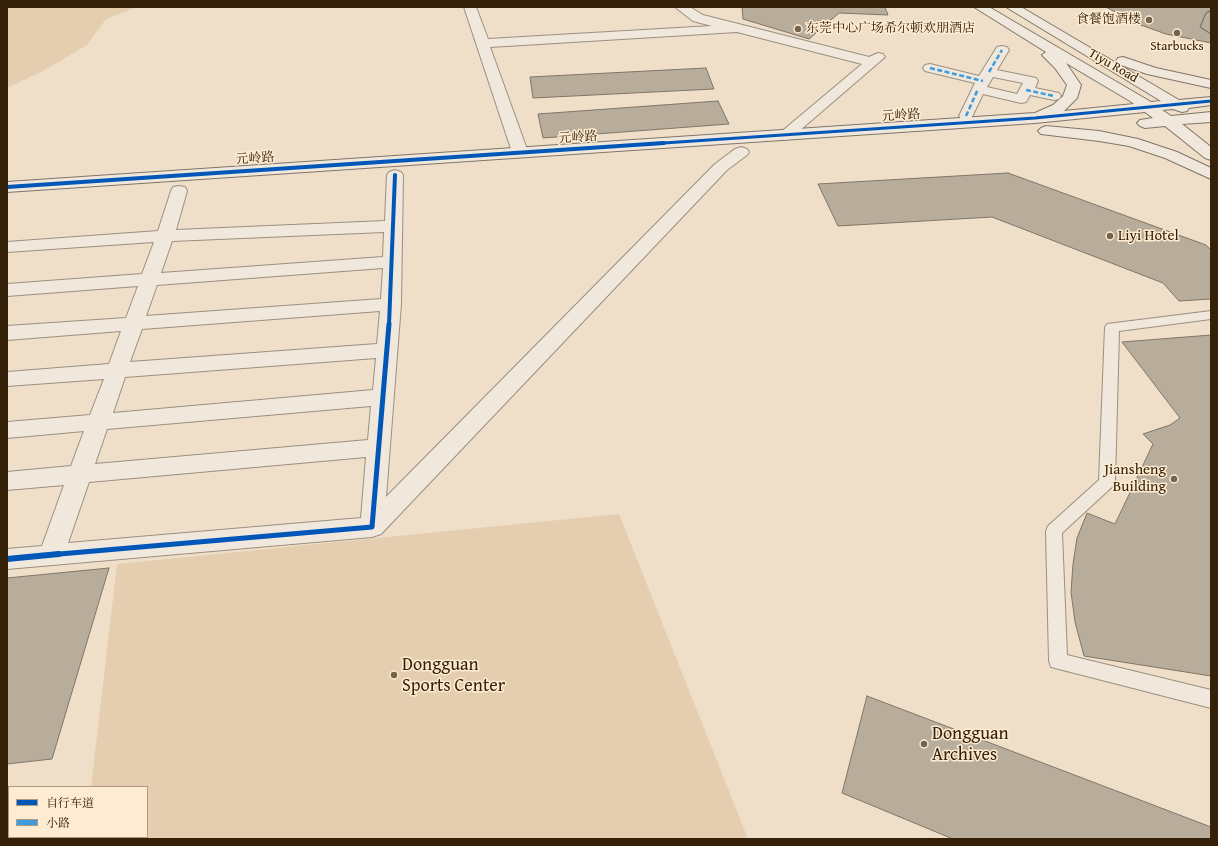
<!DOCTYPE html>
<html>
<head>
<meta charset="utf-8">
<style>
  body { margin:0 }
  #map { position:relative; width:1218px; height:846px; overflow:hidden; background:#efdfc8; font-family:"Gentium Book Plus","Noto Serif SC",serif }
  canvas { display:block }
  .frame { position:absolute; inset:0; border:8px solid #352008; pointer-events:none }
  .legend { position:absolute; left:8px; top:786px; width:140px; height:52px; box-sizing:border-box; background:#feecd2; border:1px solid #ae9a81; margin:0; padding:5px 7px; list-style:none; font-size:12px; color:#352008 }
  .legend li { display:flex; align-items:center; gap:8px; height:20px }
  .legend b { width:20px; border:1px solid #ae9a81 }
</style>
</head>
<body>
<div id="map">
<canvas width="1218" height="846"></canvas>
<div class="frame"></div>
<ul class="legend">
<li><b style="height:5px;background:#0057b8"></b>自行车道</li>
<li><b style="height:5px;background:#3e9bdd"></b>小路</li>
</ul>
</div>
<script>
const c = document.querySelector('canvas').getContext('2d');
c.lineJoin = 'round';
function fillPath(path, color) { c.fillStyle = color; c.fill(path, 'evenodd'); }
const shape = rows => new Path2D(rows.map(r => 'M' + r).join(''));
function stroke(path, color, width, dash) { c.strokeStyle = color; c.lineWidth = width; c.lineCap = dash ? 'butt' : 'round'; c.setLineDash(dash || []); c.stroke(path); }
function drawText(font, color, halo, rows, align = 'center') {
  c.font = font + ' "Gentium Book Plus","Noto Serif SC",serif'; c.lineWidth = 3; c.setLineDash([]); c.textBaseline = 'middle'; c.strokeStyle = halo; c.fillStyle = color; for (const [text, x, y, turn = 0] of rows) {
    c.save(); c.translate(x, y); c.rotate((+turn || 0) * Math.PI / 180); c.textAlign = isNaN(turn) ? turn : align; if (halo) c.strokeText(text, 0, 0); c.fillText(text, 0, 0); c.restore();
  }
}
const green = shape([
  [7,7,137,7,106,19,87,45,43,71,7,88],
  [619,514,748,839,84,839,85,837,147,837,147,787,91,787,117,564]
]);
const building = shape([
  [742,7,885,7,888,15,839,13,809,39,743,19,742,7],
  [1106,7,1211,7,1211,11,1206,13,1200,27,1211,34,1211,43,1166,34,1135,23,1106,7],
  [1209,11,1211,11,1211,34,1200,27,1206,13,1209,11],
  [706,68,714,89,533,98,530,77,706,68],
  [718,101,729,124,543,138,538,114,718,101],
  [1008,173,1206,245,1211,250,1211,299,1179,301,1163,283,992,217,838,226,818,184,1008,173],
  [1211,335,1211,676,1084,656,1075,622,1071,592,1073,564,1077,538,1087,513,1115,524,1153,444,1143,434,1170,425,1180,418,1122,342,1211,335],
  [109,568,52,759,7,764,7,578,109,568],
  [867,696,1211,827,1211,839,953,839,842,793,867,696]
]);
const lane = shape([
  [1211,311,1211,319,1119,331,1115,482,1113,486,1062,533,1067,655,1211,690,1211,708,1051,667,1049,661,1046,531,1048,526,1099,480,1105,327,1107,324,1211,311]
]);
const street = shape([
  [464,7,476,7,488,39,712,26,693,21,675,7,690,7,703,15,869,57,878,53,883,54,885,57,791,138,786,140,781,138,778,135,781,132,862,64,737,32,490,47,528,152,526,155,520,157,514,155,512,152,464,7],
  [1002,46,1007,47,1009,50,997,70,1036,78,1038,81,1035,88,1059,93,1061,96,1059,99,1054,100,1030,95,1026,102,1021,103,983,94,971,119,961,119,959,116,975,83,925,71,923,68,925,65,930,64,979,76,997,47,1002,46],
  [993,77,1023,83,1017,94,987,87,993,77],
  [741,147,747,149,749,152,747,155,727,170,381,534,372,537,7,569,7,549,42,546,64,485,7,490,7,472,71,466,84,431,7,438,7,422,90,415,104,379,7,386,7,372,109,364,121,331,7,340,7,326,126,318,138,286,7,296,7,284,142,274,154,242,7,252,7,242,158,231,171,191,173,187,179,186,185,187,187,191,176,230,385,221,387,175,389,172,395,170,401,172,403,175,401,304,386,497,715,164,735,149,741,147],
  [384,232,383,257,161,273,172,241,384,232],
  [383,268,381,299,146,316,157,285,383,268],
  [380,311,377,344,130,362,142,329,380,311],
  [376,358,373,390,113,413,125,377,376,358],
  [371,406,368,440,95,464,107,429,371,406],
  [366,457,361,518,68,543,89,482,366,457]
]);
const secondary = shape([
  [974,7,989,7,1151,102,1161,101,1006,7,1021,7,1179,100,1211,97,1211,105,1189,108,1187,111,1182,112,1173,109,1162,110,1171,116,1211,112,1211,122,1182,124,1211,147,1211,160,1205,158,1165,126,1145,128,1140,126,1137,123,1140,120,1153,118,1145,112,1035,123,7,192,7,182,1035,113,1053,105,1063,96,1067,85,1055,68,1042,55,1046,52,974,7],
  [1066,63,1130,101,1134,104,1064,111,1077,98,1081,85,1066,63],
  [1123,57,1156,68,1211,80,1211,88,1147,74,1118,64,1116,61,1118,58,1123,57],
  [1046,126,1099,131,1138,139,1177,152,1211,168,1211,179,1165,158,1129,146,1099,141,1041,134,1038,131,1041,128,1046,126]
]);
const quiet = shape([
  [930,68,983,81],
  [989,72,1002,50],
  [1026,90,1054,96],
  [966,116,978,89]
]);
const cyclewayFar3 = shape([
  [649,144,1035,118,1211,101]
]);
const cyclewayFar2 = shape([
  [7,187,664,143],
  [389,325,395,175]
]);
const cyclewayFar1 = shape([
  [48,555,372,527,389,324]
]);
const cycleway = shape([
  [7,559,59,554]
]);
const markers = [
  [1149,20,4,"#76634b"],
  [798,29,4,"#76634b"],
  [1177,33,4,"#76634b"],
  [1110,236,4,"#76634b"],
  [1174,479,4,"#76634b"],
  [394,675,4,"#76634b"],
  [924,744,4,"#76634b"]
];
const farPoinames = [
  ["食餐饱酒楼",1141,20],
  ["东莞中心广场希尔顿欢朋酒店",806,29,"left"],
  ["Starbucks",1177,47,"center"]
];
const farStreetnames = [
  ["Tiyu Road",1113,66,30],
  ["元岭路",901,116,-4],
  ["元岭路",578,138,-4],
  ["元岭路",255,159,-4]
];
const poiNames = [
  ["Liyi Hotel",1118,236],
  ["Jiansheng",1166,470,"right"],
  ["Building",1166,487,"right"]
];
const nearPoinames = [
  ["Dongguan",402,665],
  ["Sports Center",402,686],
  ["Dongguan",932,734],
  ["Archives",932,755]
];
fillPath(green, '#e5ceaf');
fillPath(building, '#b8ac9b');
stroke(building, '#807567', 1);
stroke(lane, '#9b8f80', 2);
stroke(street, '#9b8f80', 2);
stroke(secondary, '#807567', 2);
fillPath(lane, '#f0e8dc');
fillPath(street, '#f0e8dc');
fillPath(secondary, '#f0e8dc');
stroke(quiet, '#3e9bdd', 2.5, [5, 2.5]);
stroke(cyclewayFar3, '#0057b8', 3);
stroke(cyclewayFar2, '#0057b8', 4);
stroke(cyclewayFar1, '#0057b8', 5);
stroke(cycleway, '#0057b8', 6);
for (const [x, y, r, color] of markers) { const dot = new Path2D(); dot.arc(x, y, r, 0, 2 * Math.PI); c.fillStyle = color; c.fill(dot); stroke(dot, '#feecd2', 1.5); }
drawText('13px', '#352008', '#feecd2', farPoinames, 'right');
drawText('13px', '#352008', '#feecd2', farStreetnames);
drawText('15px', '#352008', '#feecd2', poiNames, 'left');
drawText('18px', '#352008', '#feecd2', nearPoinames, 'left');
</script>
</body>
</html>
